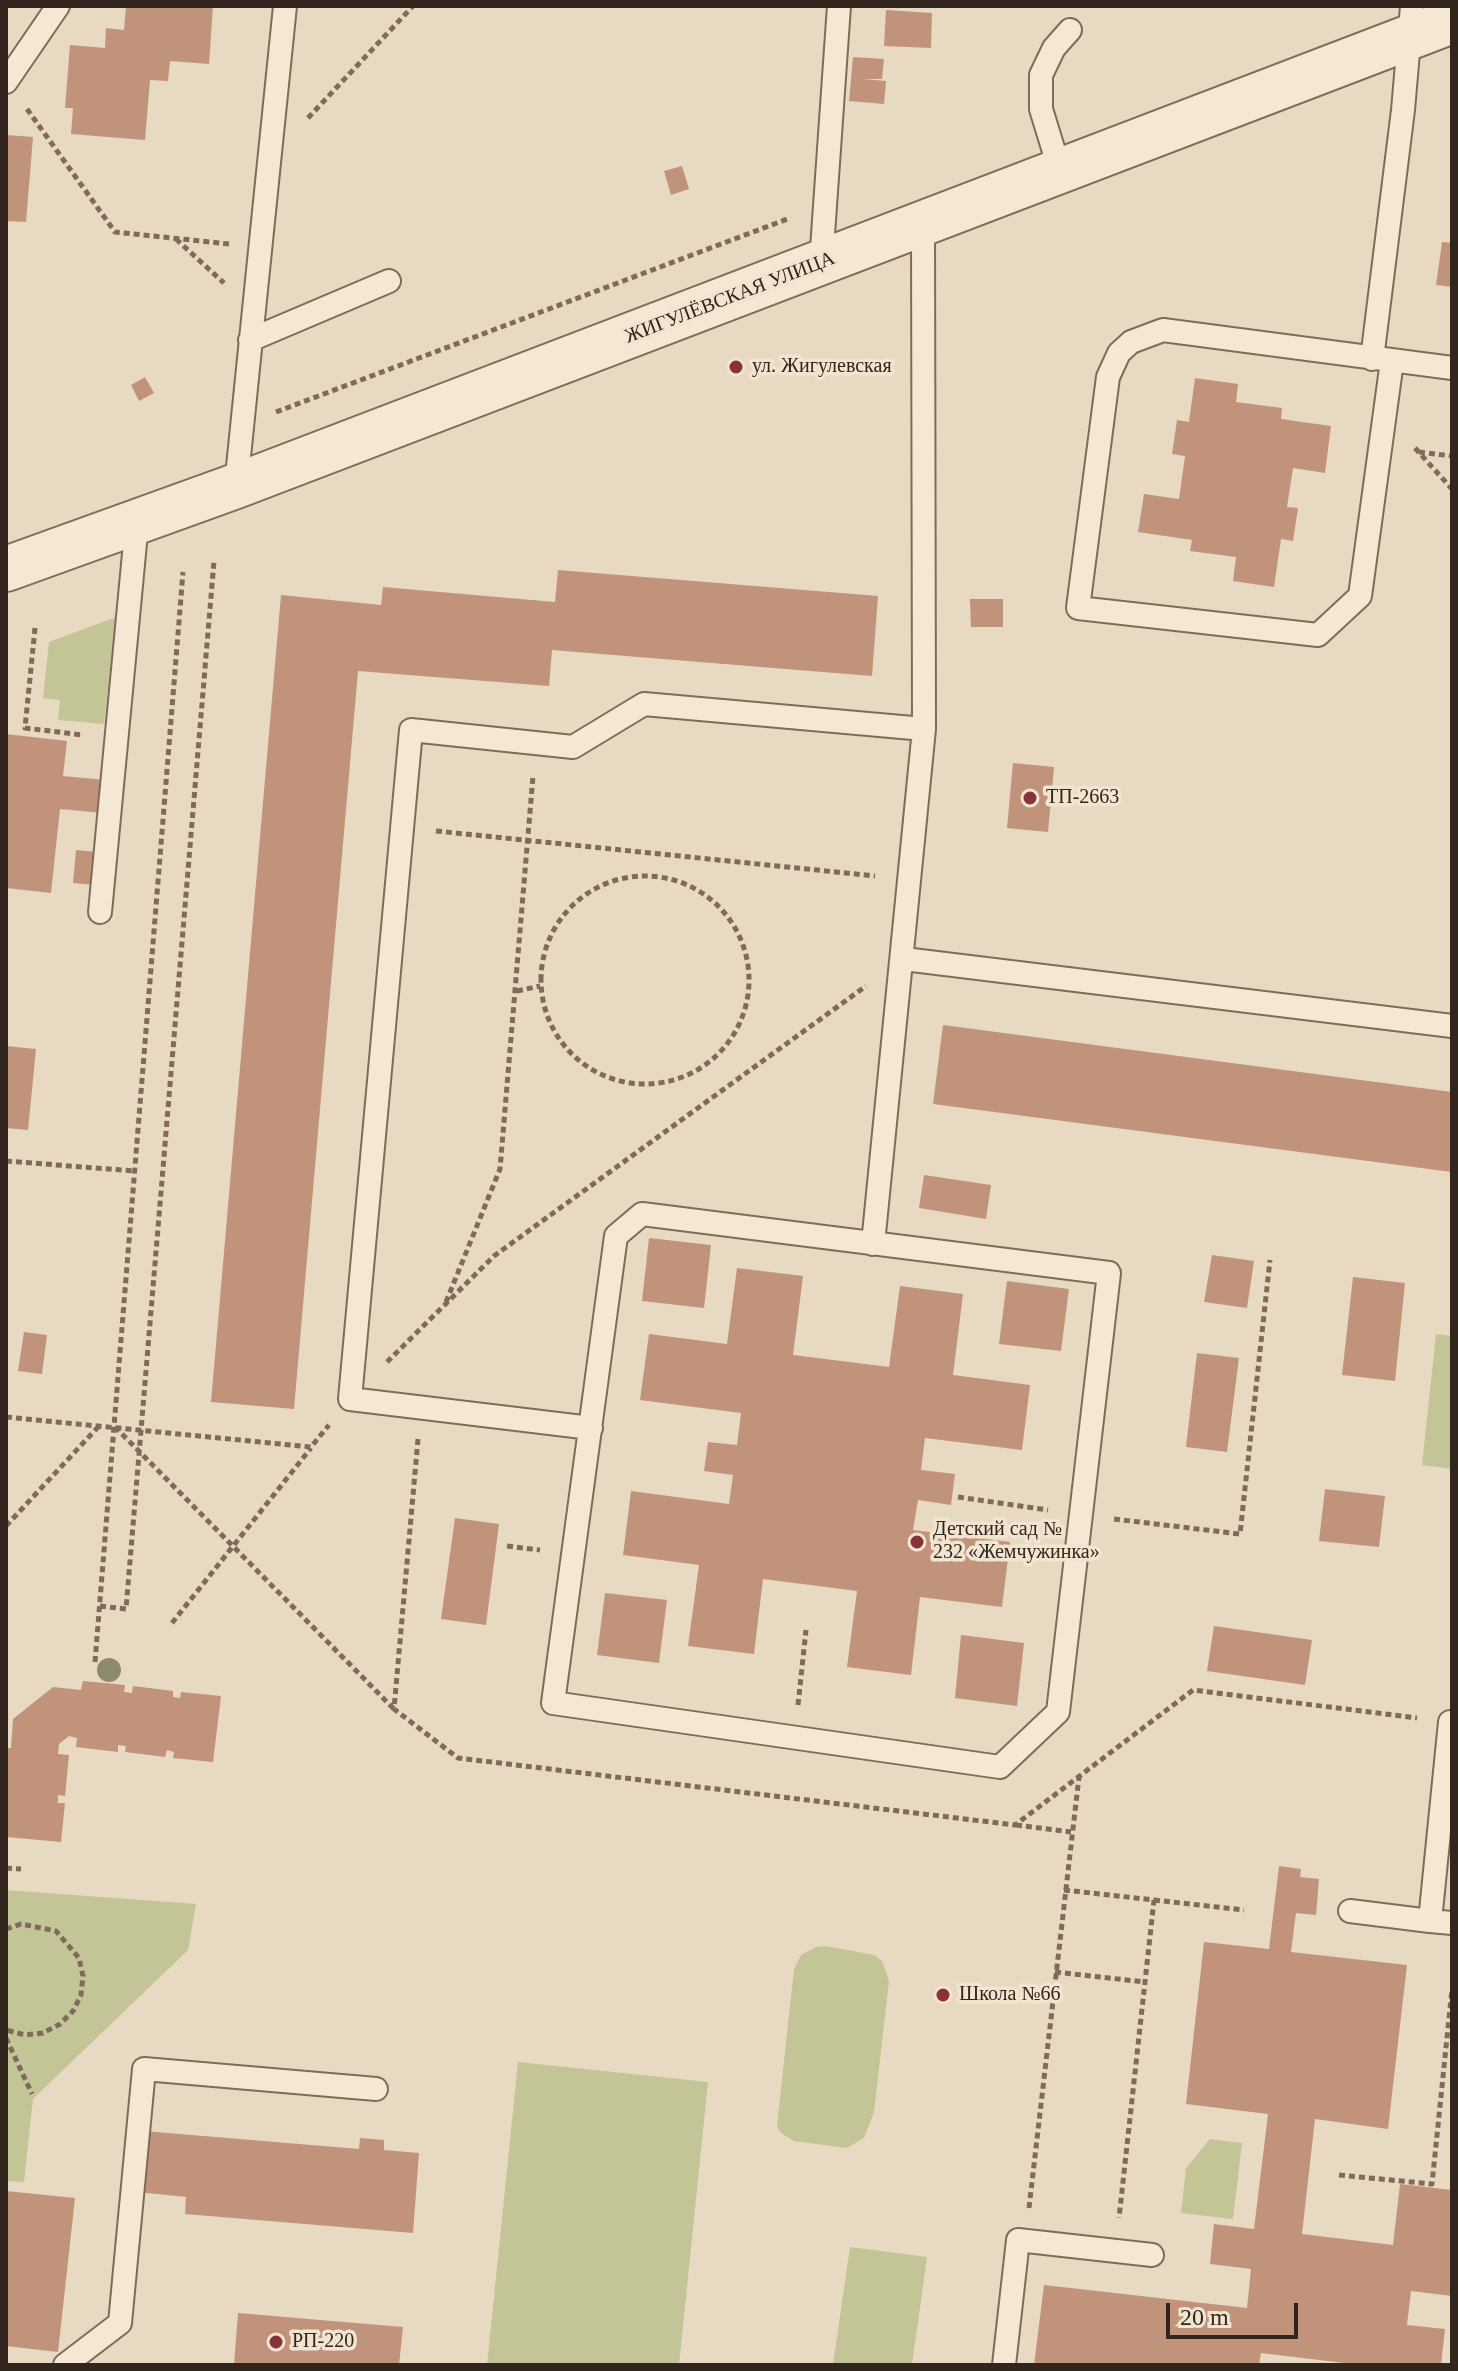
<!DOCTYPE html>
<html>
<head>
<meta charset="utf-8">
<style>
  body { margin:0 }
  #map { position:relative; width:1458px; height:2371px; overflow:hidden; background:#e8d9c2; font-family:Georgia,serif }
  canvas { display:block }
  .frame { position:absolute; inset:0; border:8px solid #31251e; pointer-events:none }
  .scale { position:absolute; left:1166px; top:2303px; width:132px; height:36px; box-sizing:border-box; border:4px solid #31251e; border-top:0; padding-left:10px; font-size:24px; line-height:28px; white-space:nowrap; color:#31251e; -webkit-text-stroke:6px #f1e4d0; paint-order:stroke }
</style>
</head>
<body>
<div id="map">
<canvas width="1458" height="2371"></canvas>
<div class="frame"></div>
<div class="scale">20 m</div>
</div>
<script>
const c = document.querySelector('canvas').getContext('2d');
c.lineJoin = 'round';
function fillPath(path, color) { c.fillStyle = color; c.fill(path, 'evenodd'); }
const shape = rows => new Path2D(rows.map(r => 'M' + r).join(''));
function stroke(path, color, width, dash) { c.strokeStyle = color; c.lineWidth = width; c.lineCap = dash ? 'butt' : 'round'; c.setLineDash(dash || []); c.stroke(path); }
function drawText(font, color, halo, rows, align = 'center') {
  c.font = font + ' Georgia,serif'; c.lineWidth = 7; c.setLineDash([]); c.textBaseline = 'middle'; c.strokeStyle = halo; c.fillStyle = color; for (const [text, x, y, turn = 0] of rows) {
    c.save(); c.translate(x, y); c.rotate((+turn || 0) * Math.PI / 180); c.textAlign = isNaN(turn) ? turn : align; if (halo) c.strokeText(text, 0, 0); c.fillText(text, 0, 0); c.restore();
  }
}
const green = shape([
  [116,617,104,724,58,720,60,700,43,698,49,642],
  [1436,1334,1452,1336,1452,1469,1422,1465],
  [6,1890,196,1904,188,1950,33,2099,24,2182,6,2181],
  [826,1946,874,1955,882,1961,889,1981,874,2112,864,2138,847,2148,794,2141,781,2133,777,2126,794,1969,801,1955,816,1947],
  [518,2062,708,2082,679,2365,487,2365],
  [1210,2139,1242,2143,1233,2219,1181,2213,1186,2168],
  [850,2247,927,2257,912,2365,833,2365]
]);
const building = shape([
  [126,6,213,6,209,64,170,61,168,81,150,80,145,140,71,134,73,108,65,108,70,45,105,48,106,28,124,30],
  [886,10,932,13,931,48,884,46],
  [853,57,884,59,882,79,863,79,886,81,884,104,849,101],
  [6,135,33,137,26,222,6,221],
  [682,166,689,189,671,195,664,171],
  [1442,242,1452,243,1452,287,1436,285],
  [145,377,154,393,139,401,131,385],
  [1195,378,1238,384,1236,402,1282,408,1281,419,1331,426,1325,473,1293,468,1287,507,1298,508,1293,541,1281,539,1274,587,1233,581,1236,557,1190,551,1192,540,1138,532,1144,494,1179,499,1185,456,1172,454,1177,420,1189,422],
  [558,570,878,596,872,676,552,650,549,686,358,671,294,1409,211,1402,281,595,381,605,383,587,555,602],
  [970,599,1003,599,1003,627,971,627],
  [6,734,67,741,63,776,106,780,102,813,60,809,51,893,6,888],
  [1013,763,1054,767,1048,832,1007,828],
  [76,850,97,852,93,885,73,883],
  [943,1025,1452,1092,1452,1172,933,1104],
  [6,1046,36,1049,28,1130,6,1128],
  [924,1175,991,1185,986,1219,919,1208],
  [649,1238,711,1245,704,1308,642,1301],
  [1212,1255,1254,1261,1247,1308,1204,1302],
  [737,1268,803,1276,793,1355,889,1367,900,1286,963,1294,953,1375,1030,1385,1022,1450,925,1438,921,1470,955,1474,951,1505,918,1500,913,1530,1010,1542,1002,1607,920,1597,911,1675,847,1667,857,1591,763,1579,754,1654,688,1646,699,1565,623,1555,631,1491,729,1504,733,1475,704,1471,708,1442,737,1445,741,1413,640,1400,649,1334,727,1344],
  [1353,1277,1405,1283,1395,1381,1342,1375],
  [1007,1281,1069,1289,1061,1351,999,1344],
  [24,1332,47,1335,42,1374,18,1371],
  [1197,1353,1239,1358,1227,1452,1186,1447],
  [1325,1489,1385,1496,1379,1547,1319,1541],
  [455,1518,499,1524,486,1625,441,1619],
  [605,1593,667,1600,659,1663,597,1655],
  [1214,1626,1312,1640,1305,1685,1207,1671],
  [961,1635,1024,1643,1017,1706,955,1698],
  [83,1681,125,1685,124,1692,132,1693,133,1686,173,1691,173,1697,180,1698,181,1692,221,1696,213,1762,173,1758,174,1752,167,1750,165,1757,125,1752,126,1746,118,1745,118,1752,76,1747,77,1738,69,1736,59,1744,58,1754,69,1755,65,1796,58,1795,58,1803,65,1803,61,1842,6,1837,6,1748,11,1748,13,1719,53,1687,81,1690],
  [1279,1866,1301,1869,1300,1877,1319,1879,1316,1915,1296,1913,1291,1952,1407,1965,1388,2129,1315,2119,1302,2234,1393,2245,1400,2184,1452,2190,1452,2296,1411,2291,1407,2325,1445,2329,1441,2365,1361,2365,1261,2353,1259,2365,1034,2365,1044,2285,1247,2308,1251,2269,1210,2264,1214,2224,1254,2229,1268,2114,1186,2104,1204,1942,1269,1949],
  [144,2131,359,2149,360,2138,384,2140,384,2150,419,2153,413,2233,185,2214,186,2197,138,2192],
  [6,2191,75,2198,58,2352,6,2346],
  [238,2313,403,2327,399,2365,234,2365]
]);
const path = shape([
  [27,109,115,232,229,244],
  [308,118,413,6],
  [176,239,224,283],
  [276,412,790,218],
  [1415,448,1452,489],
  [1419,452,1452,456],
  [35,628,25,728,83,735],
  [436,831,875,876],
  '541 980a104 104 0 1 1 208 0a104 104 0 1 1-208 0Z',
  [517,991,540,986],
  [6,1161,134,1171],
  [446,1302,500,1169,533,776],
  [387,1362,494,1256,866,986],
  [6,1417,311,1447,329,1425],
  [115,1427,394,1709],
  [418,1439,394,1709,458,1758,1015,1825,1193,1690,1417,1718],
  [958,1497,1048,1510],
  [1114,1519,1240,1534,1270,1260],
  [6,1526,99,1426],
  [507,1546,540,1550],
  [100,1606,126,1609,214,561],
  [172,1623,311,1448],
  [95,1662,183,572],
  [798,1705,806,1630],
  [1016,1825,1071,1832],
  [6,1868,21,1869],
  [1064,1890,1154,1900,1119,2218],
  [1154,1900,1244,1910],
  [6,1929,21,1924,56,1931,79,1958,83,1976,81,1995,73,2011,60,2024,43,2033,25,2035,6,2030],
  [1055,1972,1145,1982],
  [6,2038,32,2094],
  [1339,2175,1432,2184,1452,1989],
  [1029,2208,1079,1777]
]);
const service = shape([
  [6,82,58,6],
  [1060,171,1041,109,1041,75,1054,48,1070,30],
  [821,263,839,6],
  [250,340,389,281],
  [1372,359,1403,110,1412,6],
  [1392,361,1360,596,1318,635,1078,608,1108,377,1119,353,1131,342,1163,330,1452,368],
  [236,486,285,6],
  [100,912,137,522],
  [904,959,1452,1026],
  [642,1214,1109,1273,1058,1712,1000,1767,553,1703,616,1236,642,1214],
  [873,1244,924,729],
  [591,1428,350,1399,411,730,573,747,644,704,924,729,923,224],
  [1350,1911,1430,1921,1450,1722],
  [1430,1921,1452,1923],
  [65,2365,120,2323,144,2069,376,2089],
  [1004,2365,1018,2240,1152,2255]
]);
const tertiary = shape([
  [6,569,236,486,1452,21]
]);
const trees = [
  [109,1670]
];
const markers = [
  [736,367,8,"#88323a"],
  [1030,798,8,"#88323a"],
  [917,1542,8,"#88323a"],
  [943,1995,8,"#88323a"],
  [276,2342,8,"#88323a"]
];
const streetNames = [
  ["ЖИГУЛЁВСКАЯ УЛИЦА",730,298,-21]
];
const poiNames = [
  ["ул. Жигулевская",752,367],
  ["ТП-2663",1046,798],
  ["Детский сад №",933,1530],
  ["232 «Жемчужинка»",933,1553],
  ["Школа №66",959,1995],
  ["РП-220",292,2342]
];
fillPath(green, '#c3c597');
fillPath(building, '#c2937b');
stroke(service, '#806b5b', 26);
stroke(tertiary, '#806b5b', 48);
stroke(path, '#806b5b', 5, [6, 4]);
stroke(service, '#f4e8d4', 22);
stroke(tertiary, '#f4e8d4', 44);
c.fillStyle = '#8e8b6c';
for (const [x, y] of trees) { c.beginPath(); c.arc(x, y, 12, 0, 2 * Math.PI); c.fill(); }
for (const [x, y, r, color] of markers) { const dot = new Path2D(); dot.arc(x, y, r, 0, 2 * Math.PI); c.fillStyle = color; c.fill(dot); stroke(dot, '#f1e4d0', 3); }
drawText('20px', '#31251e', '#f1e4d0', streetNames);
drawText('20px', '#31251e', '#f1e4d0', poiNames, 'left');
</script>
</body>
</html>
